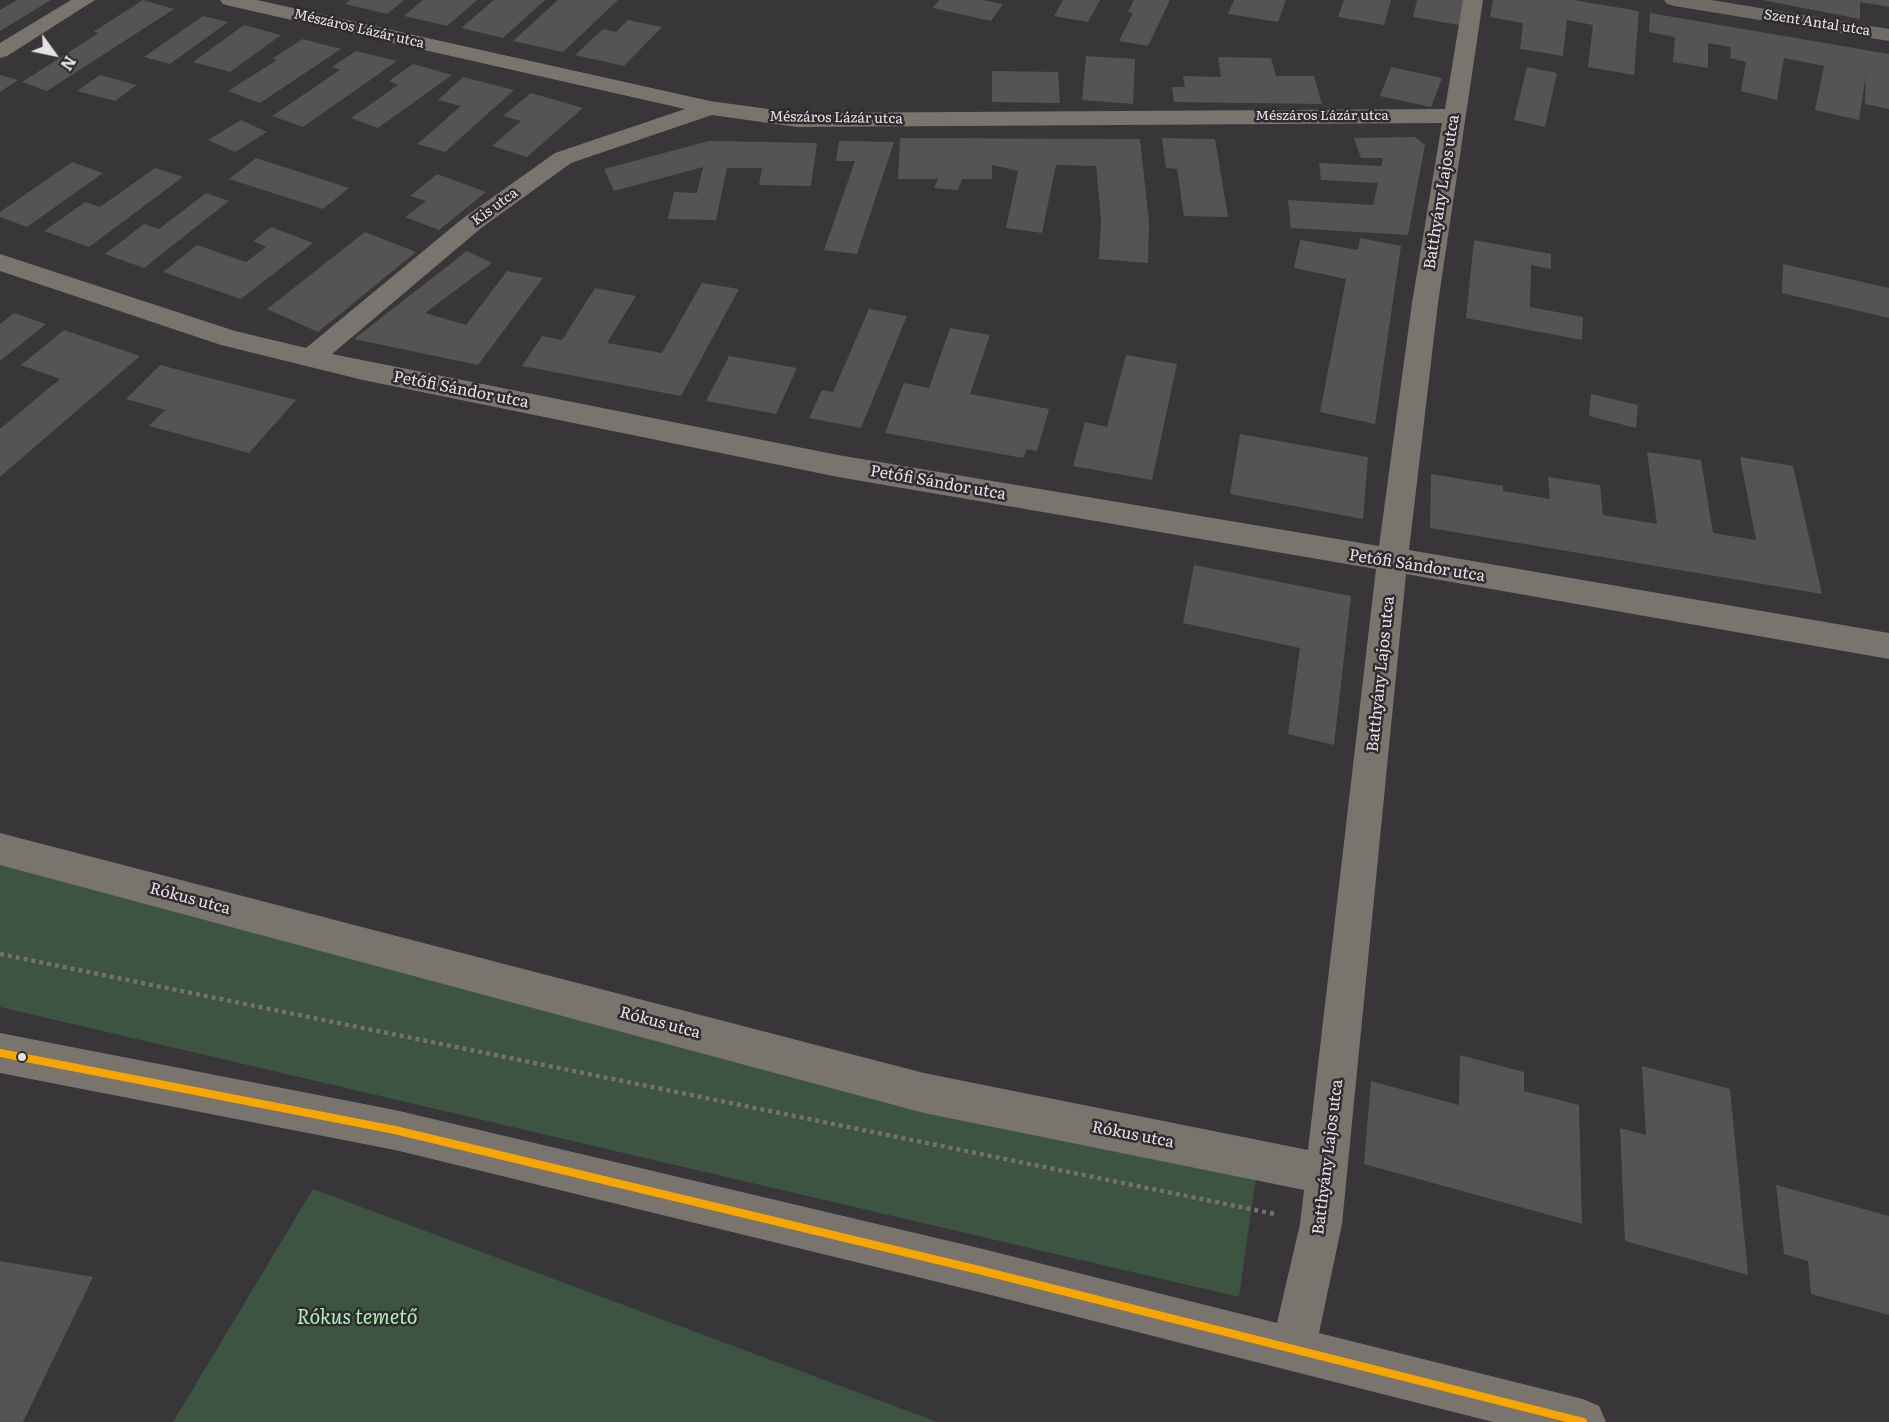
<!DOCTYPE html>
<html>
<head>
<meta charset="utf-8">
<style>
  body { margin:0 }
  #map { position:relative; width:1889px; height:1422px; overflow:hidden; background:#383638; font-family:Literata,serif }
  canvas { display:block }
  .north { position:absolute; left:24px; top:24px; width:60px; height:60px; -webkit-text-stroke:4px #2f2b2f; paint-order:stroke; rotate:123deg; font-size:16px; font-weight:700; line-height:24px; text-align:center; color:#e5e2e5 }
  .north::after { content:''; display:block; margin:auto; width:21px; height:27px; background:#e5e2e5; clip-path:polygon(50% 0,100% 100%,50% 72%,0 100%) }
</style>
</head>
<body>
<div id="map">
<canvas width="1889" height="1422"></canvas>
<div class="north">N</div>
</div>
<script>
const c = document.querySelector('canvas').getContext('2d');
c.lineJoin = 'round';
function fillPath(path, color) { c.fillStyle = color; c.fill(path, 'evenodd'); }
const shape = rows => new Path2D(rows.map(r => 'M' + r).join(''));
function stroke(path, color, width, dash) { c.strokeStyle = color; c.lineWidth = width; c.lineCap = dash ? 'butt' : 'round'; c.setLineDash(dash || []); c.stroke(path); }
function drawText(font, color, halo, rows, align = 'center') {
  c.font = font + ' Literata,serif'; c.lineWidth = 5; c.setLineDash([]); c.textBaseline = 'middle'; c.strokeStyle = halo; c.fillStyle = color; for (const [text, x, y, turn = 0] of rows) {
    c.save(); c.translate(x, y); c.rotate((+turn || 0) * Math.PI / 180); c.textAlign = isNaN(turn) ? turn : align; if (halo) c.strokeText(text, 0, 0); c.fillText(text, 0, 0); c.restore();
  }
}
const green = shape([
  [0,861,1257,1170,1239,1297,0,1007],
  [313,1189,937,1422,173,1422]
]);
const building = shape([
  [17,0,51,0,0,31,0,10],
  [143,0,174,9,47,91,22,82,99,33,93,32],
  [350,0,404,0,387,14,345,4],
  [423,0,477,0,447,26,404,16],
  [494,0,545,0,503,38,461,28],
  [558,0,618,0,563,52,513,41],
  [939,0,982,0,1003,4,991,21,933,8],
  [1063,0,1100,0,1088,22,1054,16],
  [1134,0,1170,0,1148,46,1119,41,1133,13,1128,12],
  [1234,0,1286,0,1278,22,1228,14],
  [1344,0,1391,0,1384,25,1338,17],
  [1417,0,1464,0,1459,25,1413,17],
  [1493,0,1573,0,1639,11,1634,75,1588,67,1593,25,1567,20,1563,56,1520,49,1523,23,1490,17],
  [1762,0,1889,0,1889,7,1860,2,1860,19],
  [1650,13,1889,54,1889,109,1865,104,1866,75,1859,120,1815,110,1824,66,1784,58,1777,100,1741,91,1746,62,1730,58,1731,47,1708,43,1708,68,1673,62,1675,37,1649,32],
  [203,16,228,22,170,64,144,57],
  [628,20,662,27,624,66,575,55,603,29,616,32],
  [244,25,281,35,230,72,193,62],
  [303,39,341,49,260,103,228,91,277,60,273,58],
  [356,51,397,61,303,127,272,116,340,70,332,67],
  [1086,56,1135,59,1133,104,1082,100],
  [1218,57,1271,58,1276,76,1314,76,1322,104,1174,102,1172,87,1185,87,1183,76,1221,77],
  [413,64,452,75,378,128,351,118,398,85,389,81],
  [1391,67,1442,78,1431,107,1380,96],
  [1527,67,1557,73,1545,127,1514,120],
  [992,71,1058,72,1060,103,992,102],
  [0,75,18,80,0,92],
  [100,75,137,85,115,101,77,91],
  [463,77,514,90,445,152,417,144,461,106,438,100],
  [531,93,583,108,527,157,492,146,521,121,503,116],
  [241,120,267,132,235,152,208,140],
  [1415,137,1425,145,1408,235,1291,228,1288,200,1373,205,1378,183,1321,180,1319,163,1381,166,1383,158,1361,158,1354,138],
  [900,138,1140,139,1149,222,1148,263,1099,259,1101,219,1096,166,1056,165,1042,233,1006,228,1018,171,992,165,992,179,962,179,958,190,934,188,938,179,898,179],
  [1162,138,1215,139,1228,217,1184,216,1177,169,1166,168],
  [709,141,817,143,811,186,759,185,762,168,727,168,716,220,668,219,674,192,697,193,703,167,614,191,604,169],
  [839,141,894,142,857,254,824,250,855,161,836,161],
  [256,158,349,188,323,209,229,179],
  [72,162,103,173,27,227,0,217,0,212],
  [155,168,183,177,89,247,44,231,85,202,100,207],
  [437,174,486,192,439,230,405,217,426,201,410,196],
  [206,193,229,201,144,268,105,254,144,224,159,229],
  [271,227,313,243,241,299,163,272,197,245,246,262,266,247,253,241],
  [365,232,416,252,318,332,267,309],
  [1360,238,1401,246,1375,424,1320,412,1346,279,1294,268,1300,240,1358,250],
  [1474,240,1551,254,1551,269,1531,265,1530,307,1583,317,1582,340,1466,318],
  [467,251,492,263,425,313,466,325,507,271,543,278,478,365,354,339],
  [1783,264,1889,288,1889,318,1782,293],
  [702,283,739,289,681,396,522,366,542,336,562,340,595,288,636,296,607,343,662,353],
  [869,309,907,316,861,428,809,418,822,390,833,392],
  [14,313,46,324,0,361,0,324],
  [950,328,990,335,970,394,1049,409,1037,451,1027,449,1023,458,885,433,904,383,929,388],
  [64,330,140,356,0,477,0,429,60,379,21,365],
  [1126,355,1177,364,1152,480,1073,466,1085,422,1107,427],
  [729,356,797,368,776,414,706,401],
  [160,365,198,375,296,400,249,453,149,426,165,410,126,399],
  [1591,394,1638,405,1636,428,1589,416],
  [1240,434,1368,457,1363,519,1230,494],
  [1647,452,1701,460,1713,533,1756,540,1740,457,1793,466,1822,594,1430,528,1431,474,1503,486,1503,491,1550,499,1548,477,1600,485,1603,515,1657,524],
  [1194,565,1351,596,1334,745,1288,734,1300,648,1183,623],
  [1460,1055,1524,1072,1524,1091,1579,1105,1582,1224,1364,1164,1371,1081,1459,1105],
  [1642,1066,1730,1089,1748,1275,1625,1241,1620,1128,1646,1135],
  [1776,1185,1889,1216,1889,1315,1811,1294,1808,1261,1784,1254],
  [0,1261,93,1277,23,1422,0,1422]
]);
const path = shape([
  [0,954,1275,1214]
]);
const minor = shape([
  [71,0,95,0,7,56,0,58,0,43,71,0],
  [220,0,257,0,710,101,797,113,1445,109,1463,0,1483,0,1438,303,1409,550,1889,633,1889,659,1406,574,1342,1224,1319,1333,1583,1399,1599,1406,1606,1422,1493,1422,983,1293,395,1150,0,1073,0,1033,395,1110,983,1249,1277,1323,1300,1224,1304,1190,924,1113,0,865,0,833,924,1073,1308,1150,1376,569,838,477,363,380,221,345,0,271,0,254,235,331,306,348,462,219,555,153,685,109,230,6,223,4,220,0],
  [712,115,797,127,1442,123,1412,303,1379,546,838,455,332,354,480,229,571,163,712,115]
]);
const major = shape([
  [1664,0,1711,0,1889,29,1889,41,1674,6,1667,4,1664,0]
]);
const bus1 = shape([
  [0,1053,395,1130,983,1271,1583,1422]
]);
const markers = [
  [22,1057,5,"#e5e2e5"]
];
const farStreetnames = [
  ["Szent Antal utca",1817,23,9],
  ["Mészáros Lázár utca",359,29,13],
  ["Mészáros Lázár utca",1322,116],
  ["Mészáros Lázár utca",836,118,1],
  ["Kis utca",495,207,-36]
];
const streetNames = [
  ["Batthyány Lajos utca",1442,192,-81],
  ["Petőfi Sándor utca",461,390,11],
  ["Petőfi Sándor utca",938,483,10],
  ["Petőfi Sándor utca",1417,566,9],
  ["Batthyány Lajos utca",1381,674,-84],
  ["Rókus utca",190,899,15],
  ["Rókus utca",660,1023,15],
  ["Rókus utca",1133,1135,11],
  ["Batthyány Lajos utca",1328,1157,-83]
];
const nearParknames = [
  ["Rókus temető",357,1318]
];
fillPath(green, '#3e5442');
fillPath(building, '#555455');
stroke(path, '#74716e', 4.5, [4, 4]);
fillPath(minor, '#79746e');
fillPath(major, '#6f6c67');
stroke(bus1, '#f7a600', 8);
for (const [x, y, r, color] of markers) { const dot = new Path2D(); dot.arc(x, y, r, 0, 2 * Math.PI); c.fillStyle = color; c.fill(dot); stroke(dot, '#2f2b2f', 2); }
drawText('14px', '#e5e2e5', '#2f2b2f', farStreetnames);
drawText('16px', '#e5e2e5', '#2f2b2f', streetNames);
drawText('italic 20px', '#acf2b7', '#2f2b2f', nearParknames);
</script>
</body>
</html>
